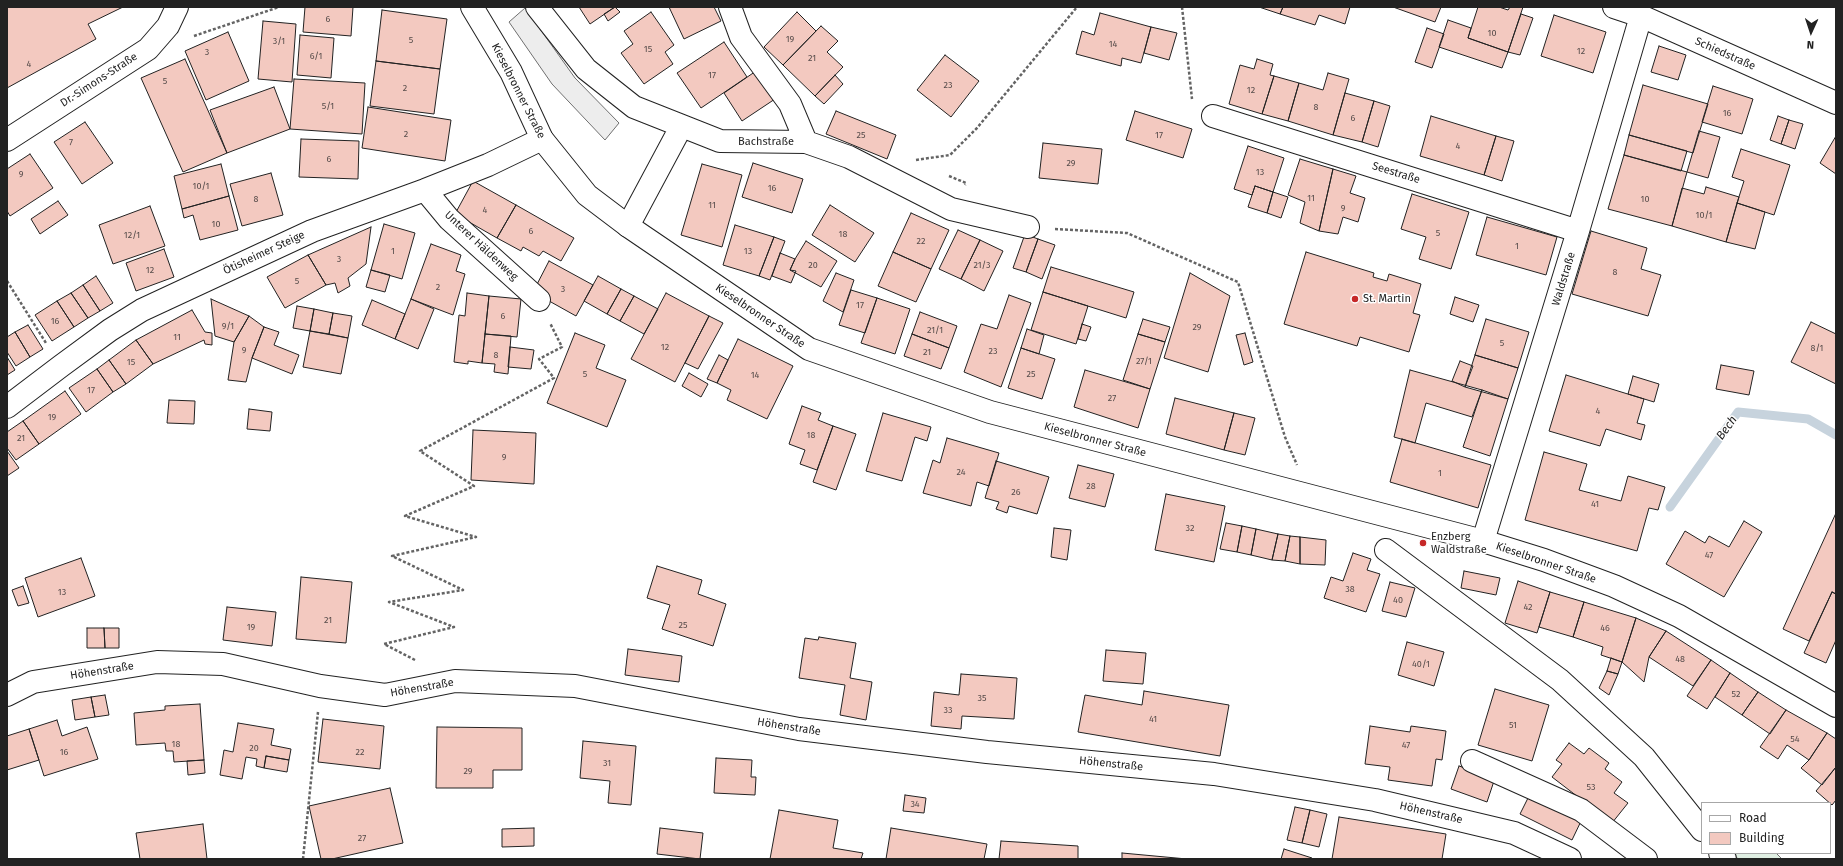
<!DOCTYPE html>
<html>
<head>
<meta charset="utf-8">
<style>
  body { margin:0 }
  #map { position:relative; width:1843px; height:866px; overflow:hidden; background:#fff; font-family:"Fira Sans",sans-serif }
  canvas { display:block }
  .frame { position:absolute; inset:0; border:8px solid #222; pointer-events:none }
  .legend { position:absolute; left:1701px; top:802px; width:130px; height:52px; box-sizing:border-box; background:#fff; border:1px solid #a7a7a7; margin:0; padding:5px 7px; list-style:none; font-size:12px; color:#222 }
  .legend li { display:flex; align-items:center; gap:8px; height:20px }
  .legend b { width:20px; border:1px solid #a7a7a7 }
  .north { position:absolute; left:1791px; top:12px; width:40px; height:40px; -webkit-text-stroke:3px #fff; paint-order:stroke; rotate:183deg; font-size:11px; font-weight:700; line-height:16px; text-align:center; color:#222 }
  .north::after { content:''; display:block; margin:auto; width:14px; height:18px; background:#222; clip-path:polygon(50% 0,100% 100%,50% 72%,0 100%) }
</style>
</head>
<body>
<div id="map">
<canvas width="1843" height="866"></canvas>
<div class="frame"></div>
<ul class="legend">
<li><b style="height:5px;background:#fff"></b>Road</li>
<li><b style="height:11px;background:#f3c9c0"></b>Building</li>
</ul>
<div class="north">N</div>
</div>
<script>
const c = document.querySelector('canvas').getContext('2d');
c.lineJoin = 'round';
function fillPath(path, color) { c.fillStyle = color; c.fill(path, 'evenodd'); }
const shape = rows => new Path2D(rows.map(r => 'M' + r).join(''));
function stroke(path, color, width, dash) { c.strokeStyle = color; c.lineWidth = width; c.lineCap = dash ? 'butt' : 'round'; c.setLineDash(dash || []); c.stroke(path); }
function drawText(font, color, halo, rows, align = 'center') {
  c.font = font + ' "Fira Sans",sans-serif'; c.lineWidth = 3; c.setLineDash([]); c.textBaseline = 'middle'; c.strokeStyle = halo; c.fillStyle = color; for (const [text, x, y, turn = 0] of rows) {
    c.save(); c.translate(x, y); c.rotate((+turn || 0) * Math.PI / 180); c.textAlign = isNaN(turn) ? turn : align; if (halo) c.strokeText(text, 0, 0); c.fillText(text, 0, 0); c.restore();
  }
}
const green = shape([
  [1733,853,1776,853,1782,859,1738,859,1733,853]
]);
const parking = shape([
  [525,8,575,78,619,123,605,140,552,84,509,22,525,8]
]);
const stream = shape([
  [1670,507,1738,412,1808,419,1836,435]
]);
const building = shape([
  [7,7,123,7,88,24,96,39,7,88,7,7],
  [305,7,353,7,351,36,303,32,305,7],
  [579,7,615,7,590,24,579,7],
  [615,7,620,12,608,21,604,14,615,7],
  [669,7,714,7,721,21,684,39,669,7],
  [1259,7,1283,7,1280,14,1259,7],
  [1283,7,1350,7,1345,24,1319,15,1315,25,1280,14,1283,7],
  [1393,7,1441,7,1435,22,1393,7],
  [1478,7,1499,7,1508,10,1510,7,1523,7,1508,52,1468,38,1478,7],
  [382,10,447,19,440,69,376,61,382,10],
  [651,12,674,45,665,52,673,64,644,84,621,53,633,44,624,31,651,12],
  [797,12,816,31,783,65,764,47,797,12],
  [1100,13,1151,27,1141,63,1122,58,1121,66,1076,54,1082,31,1094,35,1100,13],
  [1521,14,1533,18,1520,55,1508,52,1521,14],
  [1554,15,1606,32,1593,73,1541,56,1554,15],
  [1448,20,1471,28,1468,38,1508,52,1502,68,1439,47,1448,20],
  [263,21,296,24,292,82,258,79,263,21],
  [821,26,838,41,827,52,843,67,815,96,783,65,821,26],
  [1151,27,1177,33,1169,60,1144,53,1151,27],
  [1427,28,1444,34,1432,68,1415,62,1427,28],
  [228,32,249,81,206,100,185,51,228,32],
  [300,35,334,38,331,78,297,75,300,35],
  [724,42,747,77,701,108,677,73,724,42],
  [1659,46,1686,55,1678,80,1651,72,1659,46],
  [945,55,979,81,951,117,917,90,945,55],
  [185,59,227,153,183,172,141,78,185,59],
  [1257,59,1273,64,1270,75,1274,76,1262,114,1229,104,1240,65,1254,69,1257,59],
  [376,61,440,69,434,114,370,106,376,61],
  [759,69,778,97,742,121,724,93,759,69],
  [1328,73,1349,79,1333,135,1288,121,1299,83,1323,90,1328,73],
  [835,75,843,84,824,104,815,96,835,75],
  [1274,76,1299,83,1288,121,1262,114,1274,76],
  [294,79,365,83,362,134,290,129,294,79],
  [1643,85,1708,104,1693,153,1629,135,1643,85],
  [1713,86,1753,99,1742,134,1702,122,1713,86],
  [274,87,290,129,227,153,210,110,274,87],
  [1345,93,1374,101,1362,142,1333,135,1345,93],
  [1374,101,1390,106,1378,147,1362,142,1374,101],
  [368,107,451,120,445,161,362,148,368,107],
  [836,111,896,135,887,159,826,134,836,111],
  [1135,111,1192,129,1183,158,1126,140,1135,111],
  [1431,116,1496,136,1484,175,1420,156,1431,116],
  [1778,116,1789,120,1781,144,1770,140,1778,116],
  [1789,120,1803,124,1795,149,1781,144,1789,120],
  [85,122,113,163,82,184,54,142,85,122],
  [1699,131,1720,137,1708,178,1687,172,1699,131],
  [1629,135,1687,151,1681,171,1624,155,1629,135],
  [1496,136,1514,141,1502,181,1484,175,1496,136],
  [1836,136,1836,174,1820,163,1836,136],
  [301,139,359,141,358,179,299,177,301,139],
  [1043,143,1102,149,1098,184,1039,178,1043,143],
  [1248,146,1284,158,1273,192,1255,186,1252,195,1234,189,1248,146],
  [1741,149,1790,165,1774,215,1737,203,1744,181,1732,177,1741,149],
  [30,154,53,188,10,216,7,211,7,169,30,154],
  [1624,155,1687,172,1672,226,1608,209,1624,155],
  [1300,159,1333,169,1319,231,1300,223,1305,202,1288,195,1300,159],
  [753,163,803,179,792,213,742,197,753,163],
  [221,164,229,196,182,209,174,176,221,164],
  [702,164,742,175,722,247,681,235,702,164],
  [1333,169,1356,176,1350,193,1365,198,1358,222,1343,217,1338,234,1319,231,1333,169],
  [271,173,283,215,242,226,230,184,271,173],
  [473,181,516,205,497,238,455,214,473,181],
  [1255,186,1273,192,1267,213,1248,207,1255,186],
  [1706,187,1739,197,1726,242,1672,226,1682,188,1704,194,1706,187],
  [1273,192,1288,197,1281,218,1267,213,1273,192],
  [1412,194,1469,212,1451,269,1419,259,1426,237,1401,229,1412,194],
  [229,196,238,230,200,240,193,215,184,218,182,209,229,196],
  [58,201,68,215,40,234,31,219,58,201],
  [1737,203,1765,212,1755,249,1726,242,1737,203],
  [516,205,574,238,561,261,543,251,539,256,523,247,521,251,497,238,516,205],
  [830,205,874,233,855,262,812,235,830,205],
  [150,206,165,246,113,264,99,225,150,206],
  [911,213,949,230,931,269,893,252,911,213],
  [1487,217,1557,237,1546,275,1476,255,1487,217],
  [384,224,415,233,402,279,371,270,384,224],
  [735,225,774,237,759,276,723,265,735,225],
  [371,227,366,264,348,278,350,286,338,293,335,283,326,285,308,255,371,227],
  [958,230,980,240,961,279,939,269,958,230],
  [1591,231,1647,248,1641,269,1661,275,1648,316,1572,294,1591,231],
  [1025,234,1038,239,1026,272,1013,268,1025,234],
  [774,237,785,241,770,280,759,276,774,237],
  [1038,239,1055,245,1042,279,1026,272,1038,239],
  [980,240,1003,251,984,291,961,279,980,240],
  [806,241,837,261,821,287,790,270,795,259,806,241],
  [431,244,461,255,456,271,465,274,453,315,411,299,431,244],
  [164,249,174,277,136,291,126,263,164,249],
  [893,252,931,269,916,302,878,286,893,252],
  [1306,252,1374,273,1373,277,1387,281,1389,274,1421,284,1413,313,1420,315,1409,352,1360,337,1357,346,1284,324,1306,252],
  [780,253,795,259,790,270,796,271,791,283,772,276,780,253],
  [308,255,326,285,285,308,267,277,308,255],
  [549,261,593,285,576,316,533,292,549,261],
  [1051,267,1134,292,1126,318,1043,292,1051,267],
  [371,270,390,275,385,292,366,287,371,270],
  [836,273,854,280,843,312,823,301,836,273],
  [1190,273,1230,296,1208,372,1164,358,1190,273],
  [96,276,113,303,100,311,83,285,96,276],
  [598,276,621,289,607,314,584,301,598,276],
  [83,285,100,311,88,318,71,293,83,285],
  [621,289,634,296,620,321,607,314,621,289],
  [851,290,877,298,865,333,839,325,851,290],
  [1043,292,1088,306,1076,344,1031,330,1043,292],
  [71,293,88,318,74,327,57,301,71,293],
  [467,293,489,296,482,363,468,361,468,364,454,362,459,315,465,316,467,293],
  [666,293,709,316,675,382,631,359,666,293],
  [1009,295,1031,303,1001,387,964,372,981,324,997,329,1009,295],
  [489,296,521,299,517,337,485,334,489,296],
  [634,296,658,309,644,334,620,321,634,296],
  [1455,297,1479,305,1473,322,1450,314,1455,297],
  [877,298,910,309,895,354,861,343,877,298],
  [211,299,249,316,234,342,215,336,211,299],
  [411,299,434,309,418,349,395,339,411,299],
  [372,300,405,314,395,339,362,325,372,300],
  [57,301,74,327,52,341,35,315,57,301],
  [297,306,314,309,310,331,293,328,297,306],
  [314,309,333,313,329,334,310,331,314,309],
  [192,310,205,332,212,333,212,345,205,344,204,340,153,364,136,340,192,310],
  [920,312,957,326,949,348,912,334,920,312],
  [333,313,352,316,348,338,329,334,333,313],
  [249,316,264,327,252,358,246,382,228,380,234,342,249,316],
  [709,316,723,323,698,369,685,363,709,316],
  [1143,319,1170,327,1165,342,1138,334,1143,319],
  [1486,319,1529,332,1518,368,1475,355,1486,319],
  [1811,322,1836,334,1836,384,1791,362,1811,322],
  [1082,324,1091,327,1086,341,1078,339,1082,324],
  [28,325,43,349,30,357,15,332,28,325],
  [264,327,279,332,274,345,299,355,292,374,252,358,264,327],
  [1027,329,1044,335,1039,354,1021,348,1027,329],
  [310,331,348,338,341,374,303,367,310,331],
  [15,332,30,357,16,366,7,352,7,337,15,332],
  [575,333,605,345,596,368,626,380,607,427,547,403,575,333],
  [1245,333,1253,362,1244,365,1236,335,1245,333],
  [485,334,511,336,508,374,494,372,495,364,482,363,485,334],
  [912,334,949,348,941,369,904,356,912,334],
  [1138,334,1165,342,1150,389,1123,380,1138,334],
  [738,339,793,366,767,419,727,400,731,390,717,383,738,339],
  [136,340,153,364,126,384,109,360,136,340],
  [510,347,534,350,531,369,508,367,510,347],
  [1021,348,1055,359,1042,399,1008,388,1021,348],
  [719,355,728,360,717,383,707,379,719,355],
  [1475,355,1518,368,1508,399,1465,387,1475,355],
  [7,357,15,370,7,375,7,357],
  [109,360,126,384,113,392,97,369,109,360],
  [1460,361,1473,366,1465,387,1452,381,1460,361],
  [1721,365,1754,371,1749,395,1716,389,1721,365],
  [97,369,113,392,86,412,69,388,97,369],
  [1085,370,1150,389,1138,428,1074,407,1085,370],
  [1410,370,1482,390,1472,417,1426,403,1415,443,1394,437,1410,370],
  [689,373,708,384,701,397,682,386,689,373],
  [1566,375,1644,399,1637,423,1645,425,1641,440,1606,429,1600,446,1549,431,1566,375],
  [1633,376,1659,384,1654,402,1628,394,1633,376],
  [1482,390,1508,399,1490,456,1463,447,1482,390],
  [65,391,81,414,39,444,23,421,65,391],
  [1175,398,1234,413,1224,450,1166,434,1175,398],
  [169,400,195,401,194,424,167,423,169,400],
  [802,406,821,413,818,420,833,426,817,470,800,464,805,450,789,444,802,406],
  [249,409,272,412,270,431,247,429,249,409],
  [883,413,931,427,927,441,915,437,902,481,866,471,883,413],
  [1234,413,1255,418,1245,455,1224,450,1234,413],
  [23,421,39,444,16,460,7,448,7,432,23,421],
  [833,426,856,434,836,490,813,482,833,426],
  [473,430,536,433,534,484,471,480,473,430],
  [947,438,999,453,989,486,977,482,971,506,923,493,933,460,940,463,947,438],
  [1402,439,1491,465,1478,508,1390,482,1402,439],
  [7,451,19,468,7,476,7,451],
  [1544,452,1587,464,1579,490,1621,501,1628,476,1665,487,1658,510,1649,508,1637,551,1525,520,1544,452],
  [996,461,1049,477,1037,514,1009,506,1007,513,996,509,999,502,985,498,996,461],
  [1078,465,1114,474,1105,507,1069,498,1078,465],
  [1166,494,1225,506,1214,562,1155,550,1166,494],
  [1836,513,1836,594,1832,592,1809,641,1783,629,1836,513],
  [1744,521,1762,532,1724,597,1666,564,1685,531,1705,543,1709,536,1729,547,1744,521],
  [1226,523,1242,526,1237,552,1220,549,1226,523],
  [1242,526,1256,529,1251,555,1237,552,1242,526],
  [1054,528,1071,530,1067,560,1051,557,1054,528],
  [1256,529,1278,534,1272,560,1251,555,1256,529],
  [1278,534,1290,536,1285,561,1272,560,1278,534],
  [1290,536,1300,537,1300,564,1285,561,1290,536],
  [1300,537,1326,540,1325,565,1300,564,1300,537],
  [1353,553,1371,559,1367,570,1380,574,1366,612,1324,598,1331,577,1343,581,1353,553],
  [81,558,95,596,38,617,25,578,81,558],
  [657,566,702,580,698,594,726,604,713,646,662,629,670,605,647,598,657,566],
  [1464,571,1500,578,1496,595,1461,588,1464,571],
  [301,577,352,582,346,643,296,639,301,577],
  [1518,581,1550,592,1537,633,1505,623,1518,581],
  [1390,582,1415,588,1406,617,1382,611,1390,582],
  [23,586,29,603,18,606,12,590,23,586],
  [1550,592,1584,602,1573,637,1539,627,1550,592],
  [1832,592,1836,594,1836,640,1826,663,1804,653,1832,592],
  [1584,602,1636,618,1622,662,1601,655,1603,647,1573,637,1584,602],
  [227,607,276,612,272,646,223,640,227,607],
  [1636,618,1666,631,1649,657,1644,682,1622,662,1636,618],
  [87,628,104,628,105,648,87,648,87,628],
  [104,628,119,628,119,648,105,648,104,628],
  [1666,631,1711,660,1693,686,1649,657,1666,631],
  [819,637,856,643,850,678,872,682,866,720,840,715,845,685,799,678,805,638,818,640,819,637],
  [1407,642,1444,652,1434,686,1398,675,1407,642],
  [628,649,682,656,679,682,625,675,628,649],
  [1106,650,1146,653,1143,684,1103,681,1106,650],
  [1611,658,1622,662,1618,674,1607,671,1611,658],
  [1711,660,1730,673,1707,709,1687,696,1711,660],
  [1607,671,1618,674,1609,695,1599,688,1607,671],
  [1730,673,1758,692,1742,715,1715,697,1730,673],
  [961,674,1017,678,1014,719,962,716,961,729,931,726,934,692,959,695,961,674],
  [1495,689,1549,705,1532,761,1478,745,1495,689],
  [1144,691,1229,705,1220,756,1078,732,1085,695,1142,705,1144,691],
  [1758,692,1786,710,1770,734,1742,715,1758,692],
  [105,695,109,715,95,717,91,697,105,695],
  [91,697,95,717,75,720,72,700,91,697],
  [200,704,204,760,174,762,173,751,166,751,165,743,136,745,134,713,165,710,165,706,200,704],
  [1786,710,1827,733,1809,760,1787,745,1778,759,1760,747,1786,710],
  [323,719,384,726,380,769,318,762,323,719],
  [57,720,62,736,87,727,98,759,44,776,29,729,57,720],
  [238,723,274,729,271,745,291,749,289,760,266,756,264,768,256,766,257,759,246,757,242,779,220,775,224,750,233,752,238,723],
  [1370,726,1410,732,1411,726,1446,731,1442,760,1436,759,1432,786,1388,780,1390,767,1365,764,1370,726],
  [437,727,522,728,522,770,493,770,493,788,436,788,437,727],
  [29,729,39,760,7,770,7,736,29,729],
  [1827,733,1836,739,1836,767,1822,785,1801,768,1809,760,1827,733],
  [583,741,636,746,631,805,608,803,610,781,580,778,583,741],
  [1569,743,1584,754,1589,748,1609,763,1605,769,1622,782,1614,793,1628,803,1612,823,1552,777,1562,764,1556,760,1569,743],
  [266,756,289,760,287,772,264,768,266,756],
  [716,758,752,760,751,777,756,777,755,795,714,793,716,758],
  [204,760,205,773,188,775,187,761,204,760],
  [1459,766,1495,778,1487,802,1451,789,1459,766],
  [1836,767,1836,800,1832,805,1816,791,1836,767],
  [390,788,403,843,332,859,321,859,309,806,390,788],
  [1531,792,1583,817,1572,840,1520,814,1531,792],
  [905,795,926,798,924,813,903,811,905,795],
  [1295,807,1310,810,1302,843,1287,840,1295,807],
  [779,810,838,820,833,848,863,853,861,859,770,859,779,810],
  [1310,810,1327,814,1319,847,1302,843,1310,810],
  [1339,817,1446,834,1442,859,1332,859,1339,817],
  [203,824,207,859,140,859,136,833,203,824],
  [534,828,534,846,502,847,502,829,534,828],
  [660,828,703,833,700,859,657,854,660,828],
  [891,828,987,844,984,859,886,859,891,828],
  [1001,841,1078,846,1078,859,999,859,1001,841],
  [1284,849,1312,858,1312,859,1281,859,1284,849],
  [1122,853,1187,859,1122,859,1122,853]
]);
const path = shape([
  [1182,7,1192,99],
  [194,36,279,7],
  [916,160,950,155,977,128,1077,7],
  [949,176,966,183,965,185],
  [1055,229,1127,233,1238,282,1285,437,1297,465],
  [7,281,46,343],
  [415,660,384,644,454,627,389,602,463,590,392,556,476,537,405,516,474,486,420,451,554,378,539,359,562,347,550,323],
  [303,859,318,712]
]);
const minor = shape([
  [537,7,586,69,634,107,720,141,806,142,849,157,951,209,1028,227],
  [730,7,741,37,790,104,806,142],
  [1614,7,1641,16,1836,103],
  [1213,116,1578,231],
  [7,140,148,49,168,26,177,7],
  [425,190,449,219,539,300],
  [628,226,681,127],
  [7,407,61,366,110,330,142,310,312,231,425,190,488,165,542,139],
  [1483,541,1578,231,1641,16],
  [1386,550,1560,680,1644,757,1702,830],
  [7,695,33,682,157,662,223,664,320,686,385,695,455,681,575,686,799,729,987,752,1214,774,1375,800,1514,833,1570,859],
  [1472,761,1581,810,1646,859],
  [1720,853,1725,859]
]);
const major = shape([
  [472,7,511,72,542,139,587,195,628,226,809,349,990,412,1483,541,1544,560,1614,586,1679,616,1836,706]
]);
const markers = [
  [1355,299,4,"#c62828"],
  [1423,543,4,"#c62828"]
];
const numberNames = [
  ["6",328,19],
  ["10",1492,33],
  ["19",790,39],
  ["5",411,40],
  ["3/1",279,41],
  ["14",1113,44],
  ["15",648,49],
  ["12",1581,51],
  ["3",207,52],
  ["6/1",316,56],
  ["21",812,58],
  ["4",29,64],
  ["17",712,75],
  ["5",165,81],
  ["23",948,85],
  ["2",405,88],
  ["12",1251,90],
  ["5/1",328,106],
  ["8",1316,107],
  ["16",1727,113],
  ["6",1353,118],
  ["2",406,134],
  ["25",861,135],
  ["17",1159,135],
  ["7",71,142],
  ["4",1458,146],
  ["6",329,159],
  ["29",1071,163],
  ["13",1260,172],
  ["9",21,174],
  ["10/1",201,186],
  ["16",772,188],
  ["11",1311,198],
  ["8",256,199],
  ["10",1645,199],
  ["11",712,205],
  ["9",1343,208],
  ["4",485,210],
  ["10/1",1704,215],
  ["10",216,224],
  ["6",531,231],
  ["5",1438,233],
  ["18",843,234],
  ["12/1",132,235],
  ["22",921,241],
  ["1",1517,246],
  ["1",393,251],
  ["13",748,251],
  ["3",339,259],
  ["20",813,265],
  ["21/3",982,265],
  ["12",150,270],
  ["8",1615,272],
  ["5",297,281],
  ["2",438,287],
  ["3",563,289],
  ["17",860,305],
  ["6",503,316],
  ["16",55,321],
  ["9/1",228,326],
  ["29",1197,327],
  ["21/1",935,330],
  ["11",177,337],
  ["5",1502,343],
  ["12",665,347],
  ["8/1",1817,348],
  ["9",244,350],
  ["23",993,351],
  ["21",927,352],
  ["8",496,355],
  ["27/1",1144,361],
  ["15",131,362],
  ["5",585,374],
  ["25",1031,374],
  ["14",755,375],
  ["17",91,390],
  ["27",1112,398],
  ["4",1598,411],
  ["19",52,417],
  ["18",811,435],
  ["21",21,438],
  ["9",504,457],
  ["24",961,472],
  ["1",1440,473],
  ["28",1091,486],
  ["26",1016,492],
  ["41",1595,504],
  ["32",1190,528],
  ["47",1709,555],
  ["38",1350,589],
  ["13",62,592],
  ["40",1398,600],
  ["42",1528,607],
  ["21",328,620],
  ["25",683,625],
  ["19",251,627],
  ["46",1605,628],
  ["48",1680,659],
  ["40/1",1421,664],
  ["52",1736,694],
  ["35",982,698],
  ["33",948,710],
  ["41",1153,719],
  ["51",1513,725],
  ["54",1795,739],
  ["18",176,744],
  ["47",1406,745],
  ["20",254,748],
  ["16",64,752],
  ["22",360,752],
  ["31",607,763],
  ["29",468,771],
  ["53",1591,787],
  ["34",915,804],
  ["27",362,838]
];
const streetNames = [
  ["Schiedstraße",1725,54,24],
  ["Dr.-Simons-Straße",99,80,-33],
  ["Kieselbronner Straße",518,91,63],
  ["Bachstraße",766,142],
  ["Seestraße",1396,173,17],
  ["Unterer Häldenweg",481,246,43],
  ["Ötisheimer Steige",264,253,-25],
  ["Waldstraße",1564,279,-73],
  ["Kieselbronner Straße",760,316,34],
  ["Kieselbronner Straße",1095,440,15],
  ["Kieselbronner Straße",1546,563,19],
  ["Höhenstraße",102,671,-9],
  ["Höhenstraße",422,688,-10],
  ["Höhenstraße",789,727,9],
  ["Höhenstraße",1111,764,6],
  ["Höhenstraße",1431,813,13]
];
const poiNames = [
  ["St. Martin",1363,299],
  ["Enzberg",1431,537],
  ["Waldstraße",1431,550]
];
const waterNames = [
  ["Bech",1727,428,-54]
];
fillPath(green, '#e0efe3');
stroke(green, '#6f6f6f', 1);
fillPath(parking, '#ededed');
stroke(parking, '#6f6f6f', 1);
stroke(stream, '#c7d3dd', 9);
fillPath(building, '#f3c9c0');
stroke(building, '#222', 1);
stroke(minor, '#222', 24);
stroke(major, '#222', 24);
stroke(path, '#646464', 2.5, [3, 2]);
stroke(minor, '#fff', 22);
stroke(major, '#fff', 22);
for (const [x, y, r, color] of markers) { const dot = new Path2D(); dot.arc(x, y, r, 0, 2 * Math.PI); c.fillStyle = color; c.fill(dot); stroke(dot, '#fff', 1.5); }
drawText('9px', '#564c4a', null, numberNames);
drawText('11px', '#222', '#fff', streetNames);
drawText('11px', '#222', '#fff', poiNames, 'left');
drawText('italic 12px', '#222', '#fff', waterNames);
</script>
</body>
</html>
